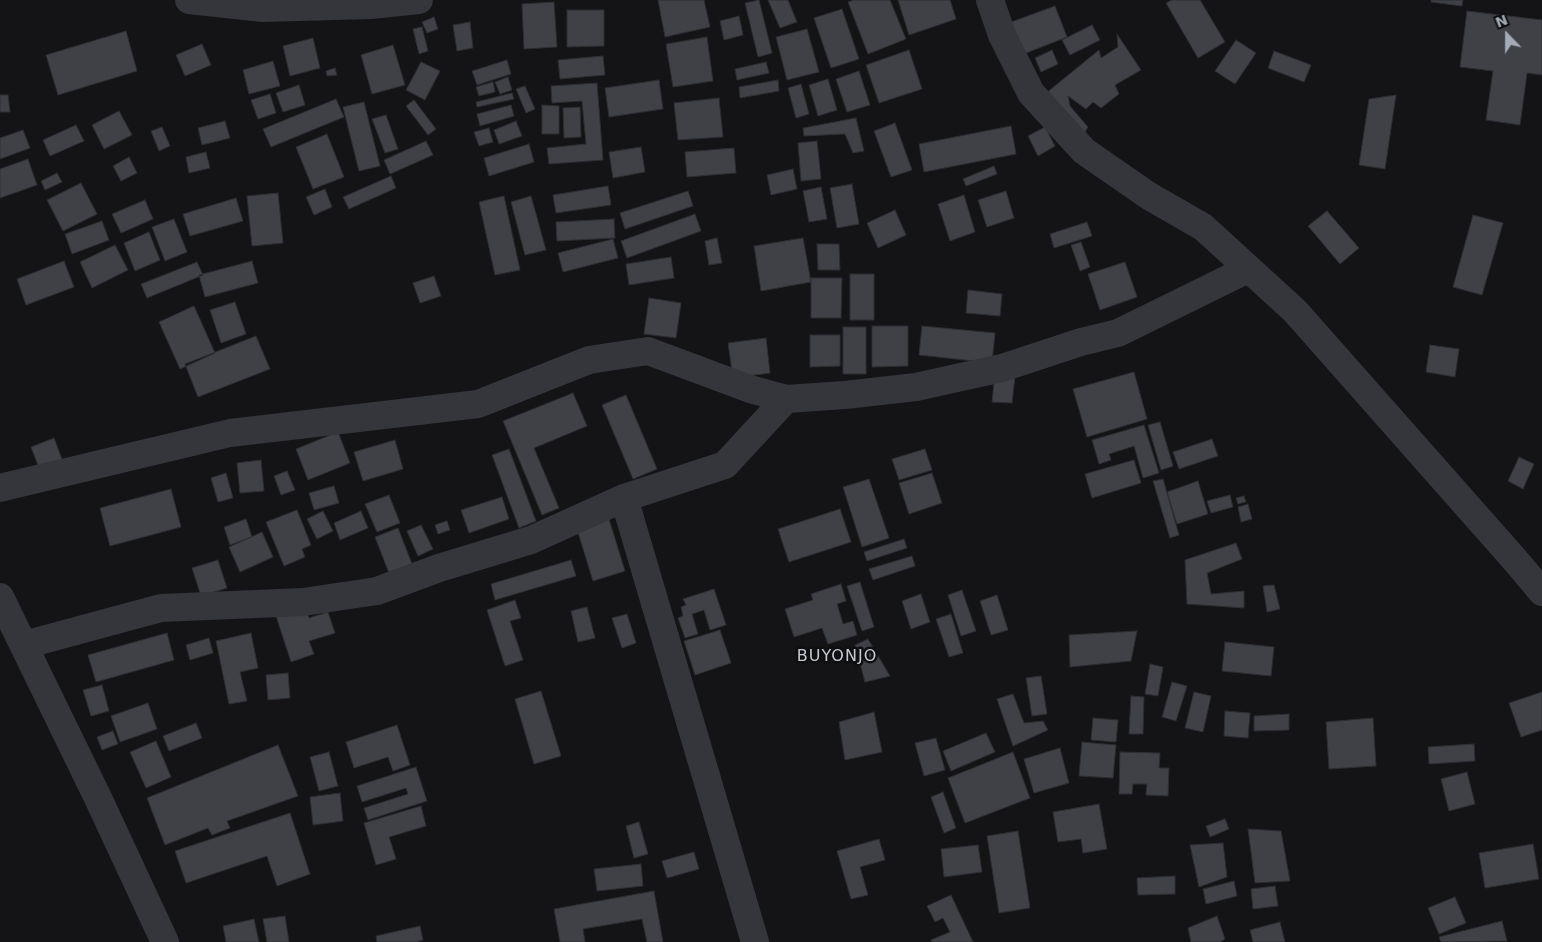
<!DOCTYPE html>
<html>
<head>
<meta charset="utf-8">
<style>
  body { margin:0 }
  #map { position:relative; width:1542px; height:942px; overflow:hidden; background:#141416; font-family:"DejaVu Sans",sans-serif }
  canvas { display:block }
  .north { position:absolute; left:1482px; top:10px; width:50px; height:50px; -webkit-text-stroke:4px #0f0f10; paint-order:stroke; rotate:338deg; font-size:14px; font-weight:700; line-height:20px; text-align:center; color:#a4abb7 }
  .north::after { content:''; display:block; margin:auto; width:18px; height:22px; background:#a4abb7; clip-path:polygon(50% 0,100% 100%,50% 72%,0 100%) }
</style>
</head>
<body>
<div id="map">
<canvas width="1542" height="942"></canvas>
<div class="north">N</div>
</div>
<script>
const c = document.querySelector('canvas').getContext('2d');
c.lineJoin = 'round';
function fillPath(path, color) { c.fillStyle = color; c.fill(path, 'evenodd'); }
const shape = rows => new Path2D(rows.map(r => 'M' + r).join(''));
function stroke(path, color, width, dash) { c.strokeStyle = color; c.lineWidth = width; c.lineCap = dash ? 'butt' : 'round'; c.setLineDash(dash || []); c.stroke(path); }
function drawText(font, color, halo, rows, align = 'center') {
  c.font = font + ' "DejaVu Sans",sans-serif'; c.lineWidth = 5; c.setLineDash([]); c.textBaseline = 'middle'; c.strokeStyle = halo; c.fillStyle = color; for (const [text, x, y, turn = 0] of rows) {
    c.save(); c.translate(x, y); c.rotate((+turn || 0) * Math.PI / 180); c.textAlign = isNaN(turn) ? turn : align; if (halo) c.strokeText(text, 0, 0); c.fillText(text, 0, 0); c.restore();
  }
}
const building = shape([
  [658,0,704,0,710,27,665,37,658,0],
  [759,0,772,53,758,57,745,3,759,0],
  [768,0,788,0,797,22,780,28,768,0],
  [854,0,890,0,906,39,868,54,848,2,854,0],
  [898,0,950,0,956,19,909,35,898,0],
  [1172,0,1200,0,1225,42,1198,58,1166,3,1172,0],
  [1431,0,1463,0,1462,6,1431,2,1431,0],
  [554,2,557,47,524,49,522,4,554,2],
  [1055,6,1067,37,1016,57,1003,25,1055,6],
  [842,9,859,59,831,68,814,18,842,9],
  [567,10,604,10,604,46,567,47,567,10],
  [1467,11,1542,20,1542,75,1527,73,1520,125,1486,120,1493,71,1460,67,1467,11],
  [739,16,743,35,724,40,720,21,739,16],
  [434,17,438,29,427,33,422,22,434,17],
  [470,22,473,48,457,51,453,25,470,22],
  [1092,25,1100,40,1070,55,1062,40,1092,25],
  [422,27,428,51,419,54,413,29,422,27],
  [807,29,819,72,787,80,776,37,807,29],
  [126,31,137,71,58,95,46,55,126,31],
  [1117,34,1141,70,1115,85,1119,94,1101,108,1093,102,1086,109,1068,96,1070,106,1088,127,1081,139,1040,98,1099,50,1101,58,1118,47,1117,34],
  [707,37,713,81,673,87,666,44,707,37],
  [313,38,320,68,290,76,283,46,313,38],
  [1236,40,1256,53,1235,84,1215,71,1236,40],
  [202,44,211,65,185,76,176,55,202,44],
  [393,45,405,85,372,94,361,55,393,45],
  [909,50,922,89,879,103,866,65,909,50],
  [1052,50,1058,64,1041,72,1035,58,1052,50],
  [1274,51,1311,65,1304,82,1268,68,1274,51],
  [603,56,605,75,560,79,558,60,603,56],
  [507,60,511,74,477,85,472,71,507,60],
  [273,61,280,86,249,94,243,70,273,61],
  [421,62,440,71,425,100,406,90,421,62],
  [766,62,769,73,737,80,735,69,766,62],
  [335,68,337,75,327,76,326,71,335,68],
  [859,71,870,105,847,112,836,79,859,71],
  [508,77,512,90,500,94,495,82,508,77],
  [828,79,837,110,818,116,809,85,828,79],
  [659,80,663,109,609,117,605,88,659,80],
  [778,80,779,91,740,98,739,87,778,80],
  [493,82,495,92,479,96,476,87,493,82],
  [597,83,603,160,549,164,547,148,586,144,582,101,552,103,551,86,597,83],
  [801,84,809,114,796,118,788,88,801,84],
  [299,85,305,105,283,112,276,93,299,85],
  [525,86,535,109,526,113,516,89,525,86],
  [512,93,514,99,477,107,476,102,512,93],
  [270,94,276,113,258,119,251,100,270,94],
  [0,95,8,95,10,112,0,112,0,95],
  [1396,95,1385,169,1359,165,1369,99,1396,95],
  [719,98,723,137,678,140,674,103,719,98],
  [336,99,344,117,271,147,263,129,336,99],
  [414,100,436,129,428,135,406,106,414,100],
  [364,102,380,166,359,171,343,107,364,102],
  [511,105,514,116,480,126,477,114,511,105],
  [542,105,559,106,559,134,542,134,542,105],
  [580,107,581,137,564,138,563,108,580,107],
  [119,111,132,135,104,149,92,125,119,111],
  [386,115,398,149,385,153,372,119,386,115],
  [856,118,864,151,853,153,845,134,804,136,803,128,856,118],
  [225,121,230,138,202,145,198,128,225,121],
  [516,121,522,136,499,144,494,130,516,121],
  [895,123,912,170,891,177,874,131,895,123],
  [76,125,84,141,50,156,43,140,76,125],
  [1011,126,1016,154,924,172,919,144,1011,126],
  [162,127,170,146,159,151,151,131,162,127],
  [1045,127,1055,146,1038,156,1028,136,1045,127],
  [489,128,493,142,479,146,474,132,489,128],
  [23,130,30,148,0,159,0,138,23,130],
  [327,134,344,177,313,189,296,147,327,134],
  [426,141,433,155,390,174,384,160,426,141],
  [817,141,821,179,801,181,798,143,817,141],
  [529,144,534,162,489,176,484,158,529,144],
  [641,147,645,172,613,178,609,152,641,147],
  [734,148,736,173,687,177,685,152,734,148],
  [206,152,210,168,189,173,186,157,206,152],
  [129,157,137,173,121,181,113,166,129,157],
  [28,159,37,185,0,198,0,169,28,159],
  [994,166,997,174,966,186,963,179,994,166],
  [793,169,797,189,771,195,767,175,793,169],
  [57,173,62,182,45,190,41,181,57,173],
  [391,176,396,188,349,209,343,197,391,176],
  [81,183,97,214,63,231,47,200,81,183],
  [852,184,859,224,837,228,830,188,852,184],
  [608,186,611,205,556,213,553,195,608,186],
  [821,187,827,219,809,222,803,191,821,187],
  [325,189,332,207,314,215,306,197,325,189],
  [688,191,693,206,625,229,620,213,688,191],
  [1006,191,1014,218,987,227,978,200,1006,191],
  [278,193,283,243,252,246,247,196,278,193],
  [964,195,975,232,950,241,938,204,964,195],
  [504,196,520,270,495,275,479,202,504,196],
  [531,196,546,250,525,255,511,202,531,196],
  [236,198,243,221,190,236,183,214,236,198],
  [145,200,153,219,121,233,112,214,145,200],
  [895,210,906,235,878,248,867,223,895,210],
  [1327,211,1359,248,1340,264,1308,226,1327,211],
  [695,214,701,231,627,258,621,241,695,214],
  [1473,215,1503,223,1482,295,1453,287,1473,215],
  [174,219,187,252,165,261,152,227,174,219],
  [614,219,615,238,557,241,556,222,614,219],
  [102,221,109,240,72,254,65,234,102,221],
  [1087,222,1092,236,1054,248,1050,234,1087,222],
  [149,232,160,260,135,271,124,243,149,232],
  [717,238,722,263,709,265,705,241,717,238],
  [803,238,811,282,761,291,754,246,803,238],
  [613,239,618,258,563,272,558,253,613,239],
  [1081,242,1090,267,1080,271,1071,245,1081,242],
  [817,244,839,244,840,270,818,270,817,244],
  [115,245,128,270,92,288,80,262,115,245],
  [671,257,674,278,629,285,626,264,671,257],
  [64,261,74,287,26,305,17,279,64,261],
  [252,261,258,283,205,297,199,275,252,261],
  [197,262,203,275,147,298,141,284,197,262],
  [1125,262,1137,297,1100,310,1088,274,1125,262],
  [850,274,874,274,874,320,850,320,850,274],
  [434,276,441,296,420,303,413,283,434,276],
  [811,278,842,278,841,318,811,318,811,278],
  [968,290,1002,294,1000,316,966,313,968,290],
  [649,298,681,303,676,338,644,334,649,298],
  [235,302,246,334,221,343,210,310,235,302],
  [194,306,215,353,180,369,159,322,194,306],
  [872,326,908,326,908,366,872,367,872,326],
  [922,326,995,333,992,363,919,355,922,326],
  [843,327,866,327,866,374,843,374,843,327],
  [810,335,840,335,840,366,810,367,810,335],
  [256,336,270,369,198,397,185,364,256,336],
  [766,338,770,373,733,378,728,343,766,338],
  [1430,345,1459,349,1455,377,1426,372,1430,345],
  [1134,372,1147,419,1087,437,1073,389,1134,372],
  [995,374,1015,376,1012,403,992,402,995,374],
  [573,393,587,426,534,448,559,508,542,515,503,421,573,393],
  [626,395,657,469,633,479,602,405,626,395],
  [1160,422,1173,466,1161,470,1148,425,1160,422],
  [1144,425,1159,473,1143,478,1134,446,1109,454,1111,460,1099,464,1092,440,1144,425],
  [338,432,350,463,308,480,296,449,338,432],
  [54,438,62,459,39,468,31,447,54,438],
  [1212,439,1218,456,1179,469,1173,452,1212,439],
  [395,440,403,469,363,481,354,452,395,440],
  [509,449,536,521,519,528,492,455,509,449],
  [925,449,932,470,899,480,892,459,925,449],
  [1519,457,1534,464,1523,489,1508,481,1519,457],
  [261,460,264,491,240,493,237,463,261,460],
  [1134,460,1141,483,1092,498,1085,474,1134,460],
  [287,471,295,490,281,495,274,476,287,471],
  [226,473,233,498,218,502,211,478,226,473],
  [932,473,942,503,909,514,899,483,932,473],
  [869,479,889,538,862,547,843,487,869,479],
  [1163,479,1179,535,1170,538,1153,481,1163,479],
  [1198,481,1208,514,1177,524,1167,492,1198,481],
  [334,486,339,503,314,510,309,493,334,486],
  [171,489,181,527,110,546,100,508,171,489],
  [389,495,400,523,377,532,365,504,389,495],
  [1230,495,1233,507,1211,513,1207,501,1230,495],
  [1244,496,1246,502,1238,504,1236,498,1244,496],
  [502,497,509,519,469,533,461,510,502,497],
  [1248,504,1252,519,1241,522,1238,507,1248,504],
  [840,509,851,542,789,562,778,529,840,509],
  [297,510,311,545,302,549,305,557,284,566,266,522,297,510],
  [323,511,333,531,317,539,307,519,323,511],
  [361,511,368,528,340,540,334,523,361,511],
  [608,516,625,571,593,581,576,526,608,516],
  [246,519,252,537,230,545,224,527,246,519],
  [447,521,450,530,438,534,435,525,447,521],
  [421,525,433,549,418,556,407,531,421,525],
  [398,528,412,564,389,573,375,537,398,528],
  [262,532,273,557,240,572,229,547,262,532],
  [904,539,907,548,867,561,864,552,904,539],
  [1236,543,1242,559,1207,573,1211,594,1244,591,1244,608,1187,604,1185,560,1236,543],
  [912,556,915,566,873,580,869,569,912,556],
  [218,560,227,588,201,596,192,568,218,560],
  [571,560,576,576,495,600,491,584,571,560],
  [860,582,874,627,862,631,847,586,860,582],
  [841,584,846,601,837,604,843,624,853,621,857,635,828,644,822,628,794,637,785,609,813,600,811,594,841,584],
  [1274,585,1280,609,1267,612,1263,586,1274,585],
  [714,589,726,625,710,630,704,610,692,614,698,634,685,638,678,618,683,616,681,607,686,605,683,599,714,589],
  [962,590,976,631,961,636,948,595,962,590],
  [921,594,930,622,911,629,902,601,921,594],
  [997,595,1008,630,991,635,980,601,997,595],
  [515,600,521,618,510,621,523,660,505,666,487,610,515,600],
  [305,606,309,618,328,612,335,633,309,641,314,654,291,662,276,616,305,606],
  [587,607,595,638,578,642,571,611,587,607],
  [627,614,636,643,622,648,612,618,627,614],
  [951,614,963,653,949,657,936,619,951,614],
  [720,630,731,663,695,675,684,641,720,630],
  [1137,631,1131,661,1070,667,1069,635,1137,631],
  [167,633,174,660,96,682,88,655,167,633],
  [251,633,258,668,240,672,247,701,229,704,216,641,251,633],
  [209,638,213,653,190,660,186,645,209,638],
  [868,639,890,676,865,682,855,645,868,639],
  [1225,642,1274,647,1271,676,1222,671,1225,642],
  [1150,664,1163,667,1158,696,1145,694,1150,664],
  [288,673,290,698,268,700,266,675,288,673],
  [1041,676,1047,714,1032,716,1026,678,1041,676],
  [1172,682,1187,686,1176,721,1162,717,1172,682],
  [102,685,109,711,91,716,83,690,102,685],
  [541,691,561,756,534,764,515,699,541,691],
  [1194,692,1211,696,1203,732,1185,728,1194,692],
  [1542,692,1542,730,1521,737,1509,703,1542,692],
  [1013,694,1024,723,1043,721,1048,730,1013,746,997,699,1013,694],
  [1131,696,1144,697,1143,734,1129,734,1131,696],
  [148,703,157,729,120,742,111,716,148,703],
  [1225,711,1250,713,1248,738,1224,736,1225,711],
  [874,712,882,752,845,760,839,722,874,712],
  [1289,714,1289,730,1254,731,1254,716,1289,714],
  [1093,718,1118,720,1116,742,1091,740,1093,718],
  [1373,718,1376,766,1329,769,1326,722,1373,718],
  [196,723,202,738,169,751,163,736,196,723],
  [397,725,410,765,393,771,388,757,354,768,346,742,397,725],
  [113,731,118,744,102,750,97,737,113,731],
  [986,733,995,752,951,771,943,751,986,733],
  [936,738,945,770,924,776,915,743,936,738],
  [156,741,171,777,146,788,130,752,156,741],
  [1082,742,1116,745,1113,778,1079,776,1082,742],
  [1474,744,1475,761,1429,764,1428,747,1474,744],
  [278,745,298,796,227,821,230,828,212,835,208,828,165,845,147,798,278,745],
  [1060,748,1069,783,1034,793,1024,759,1060,748],
  [329,752,338,786,319,791,310,757,329,752],
  [1013,752,1030,798,965,823,948,778,1013,752],
  [1120,752,1160,753,1159,768,1169,768,1168,796,1146,795,1147,784,1133,784,1132,794,1119,794,1120,752],
  [416,767,427,801,368,820,364,808,408,794,406,788,362,802,357,786,416,767],
  [1467,772,1475,804,1449,811,1441,779,1467,772],
  [943,792,956,828,944,833,931,797,943,792],
  [340,793,343,821,313,825,310,797,340,793],
  [1099,804,1107,849,1083,853,1081,839,1058,842,1053,812,1099,804],
  [421,806,426,826,389,837,396,859,376,865,364,823,421,806],
  [290,813,310,874,277,886,267,856,186,883,175,851,290,813],
  [1225,819,1229,829,1210,837,1206,826,1225,819],
  [639,822,648,854,634,858,626,826,639,822],
  [1248,829,1281,831,1290,881,1255,883,1248,829],
  [1018,831,1030,908,999,913,987,836,1018,831],
  [879,839,885,860,860,867,868,895,851,899,837,851,879,839],
  [1223,843,1227,877,1199,887,1190,845,1223,843],
  [1533,844,1539,879,1485,888,1479,853,1533,844],
  [978,845,982,872,944,877,941,849,978,845],
  [694,852,699,869,667,878,662,861,694,852],
  [641,864,643,886,597,891,594,869,641,864],
  [1175,876,1175,894,1138,895,1137,878,1175,876],
  [1234,881,1237,896,1206,904,1203,889,1234,881],
  [1275,886,1278,906,1253,909,1251,889,1275,886],
  [654,891,663,942,647,942,642,919,583,929,585,942,560,942,554,909,654,891],
  [951,895,973,942,932,942,931,940,950,932,943,918,935,922,927,906,951,895],
  [1455,897,1466,923,1439,934,1428,908,1455,897],
  [285,916,289,942,267,942,263,919,285,916],
  [1217,916,1225,939,1220,942,1191,942,1188,928,1217,916],
  [254,919,259,942,226,942,223,926,254,919],
  [1502,921,1507,941,1441,942,1439,937,1502,921],
  [1280,922,1285,942,1253,942,1250,930,1280,922],
  [420,926,423,940,416,942,377,942,376,936,420,926]
]);
const minor = shape([
  [189,0,263,8,371,5,419,0],
  [990,0,1002,35,1031,93,1084,151,1149,196,1203,227,1295,311,1515,560,1542,592],
  [0,488,230,433,478,404,589,360,648,351,750,389,786,399],
  [624,498,755,942],
  [0,597,98,798,165,942],
  [24,645,161,608,303,602,377,591,439,568,531,540,624,498,725,465,786,399,845,395,916,387,1002,368,1081,342,1118,333,1248,269]
]);
const quarterNames = [
  ["BUYONJO",837,657]
];
fillPath(building, '#3f4146');
stroke(building, '#2d2e32', 1);
stroke(minor, '#34363b', 28);
c.letterSpacing = '1px';
drawText('16px', '#c6cad2', '#0f0f10', quarterNames);
c.letterSpacing = '0px';
</script>
</body>
</html>
